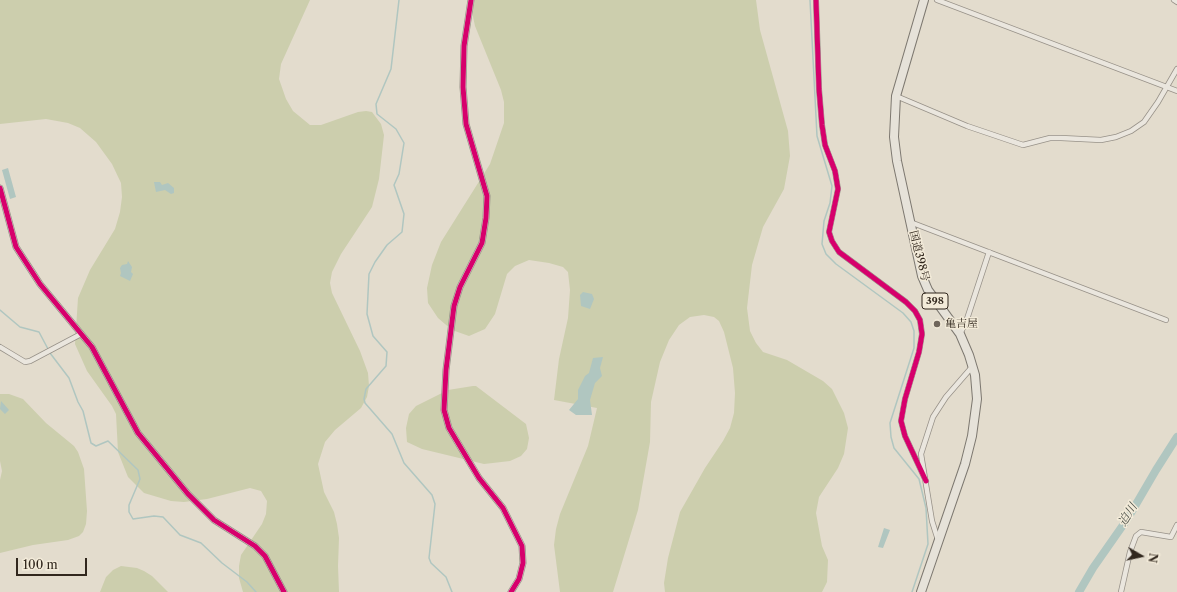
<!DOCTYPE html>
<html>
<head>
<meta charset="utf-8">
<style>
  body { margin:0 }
  #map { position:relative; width:1177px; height:592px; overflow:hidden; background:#e3dccd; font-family:"Libre Caslon Text",serif }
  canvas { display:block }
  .north { position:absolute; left:1121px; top:536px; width:40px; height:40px; -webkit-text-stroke:3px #f3ebd9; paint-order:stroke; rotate:99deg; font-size:11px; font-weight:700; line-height:16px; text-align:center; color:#31271d }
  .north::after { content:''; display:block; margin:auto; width:14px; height:18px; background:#31271d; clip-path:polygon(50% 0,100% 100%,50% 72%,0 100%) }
  .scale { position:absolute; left:16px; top:558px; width:71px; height:18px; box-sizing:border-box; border:2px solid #31271d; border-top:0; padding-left:5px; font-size:12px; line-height:14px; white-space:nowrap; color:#31271d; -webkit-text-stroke:3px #f3ebd9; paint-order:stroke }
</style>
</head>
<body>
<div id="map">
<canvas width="1177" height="592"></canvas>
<div class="north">N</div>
<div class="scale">100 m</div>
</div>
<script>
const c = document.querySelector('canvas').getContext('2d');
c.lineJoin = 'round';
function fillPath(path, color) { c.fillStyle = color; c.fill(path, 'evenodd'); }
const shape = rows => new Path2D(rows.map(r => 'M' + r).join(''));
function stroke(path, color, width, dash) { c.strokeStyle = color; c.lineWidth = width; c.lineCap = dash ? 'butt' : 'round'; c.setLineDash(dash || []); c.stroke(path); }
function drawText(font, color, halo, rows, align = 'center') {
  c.font = font + ' "Libre Caslon Text","Noto Serif JP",serif'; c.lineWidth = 3; c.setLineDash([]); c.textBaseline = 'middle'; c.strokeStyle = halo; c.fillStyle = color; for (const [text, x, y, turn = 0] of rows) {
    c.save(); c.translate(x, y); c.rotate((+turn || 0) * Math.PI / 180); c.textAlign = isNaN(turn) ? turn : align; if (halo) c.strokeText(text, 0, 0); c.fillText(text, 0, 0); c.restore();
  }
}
const green = shape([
  [0,0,310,0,281,64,279,79,286,99,293,111,310,125,321,125,358,112,366,111,372,112,381,124,384,135,383,144,379,179,372,207,341,254,332,272,330,283,332,293,360,351,368,373,369,386,367,397,361,408,335,430,325,442,318,464,324,492,334,512,337,524,339,538,338,566,339,592,243,592,239,578,239,566,241,555,262,524,266,514,267,501,261,491,250,488,207,499,184,502,171,501,144,493,128,477,118,452,116,414,112,406,87,371,75,344,78,298,90,270,115,229,120,212,122,197,121,183,112,164,96,142,80,128,68,123,46,119,0,124],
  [473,0,756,0,760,30,788,131,790,156,784,189,763,227,752,265,747,308,750,331,756,343,763,352,787,360,823,381,832,389,844,413,848,428,844,454,838,468,819,497,816,513,822,546,828,560,827,582,822,592,665,592,664,583,668,558,680,512,705,468,723,441,730,428,734,413,735,393,733,368,724,332,719,321,714,317,704,315,690,317,679,325,669,340,660,362,651,402,650,442,638,510,613,592,560,592,554,545,556,529,560,514,588,446,597,408,554,400,559,359,568,318,570,290,568,272,563,267,549,263,529,260,515,266,507,274,495,314,485,329,469,336,452,330,438,318,428,303,427,288,432,265,441,242,490,164,504,123,504,102,501,90,475,26,472,12],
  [473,386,476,386,526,424,529,438,527,449,521,456,510,461,484,464,422,449,407,442,406,428,409,414,416,406,448,390],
  [0,394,9,394,23,399,46,423,74,446,78,452,84,469,87,511,86,524,83,532,79,536,68,540,33,545,0,553,0,480,2,471,0,461],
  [121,566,137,568,144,571,152,576,168,592,100,592,106,577,113,570]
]);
const water = shape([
  [8,168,16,197,10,199,2,170],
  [154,182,160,182,162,185,168,183,174,188,174,193,171,194,165,190,156,192],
  [128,261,132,267,131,272,133,274,130,281,120,276,121,273,120,268,122,265,127,264],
  [583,292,592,294,594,299,590,309,581,306,580,295],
  [603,357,600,368,602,376,595,383,590,400,592,415,576,415,569,410,578,399,578,390,585,376,589,373,593,358],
  [1,401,9,410,5,414,0,409],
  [884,528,890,530,883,548,878,547]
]);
const stream = shape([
  [399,0,391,69,376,104,377,114,396,129,404,143,399,174,394,185,404,214,402,232,387,245,375,262,369,274,367,314,373,336,387,352,386,366,366,389,364,399,365,403,392,434,404,463,432,495,435,504,429,558,431,563,446,577,452,592],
  [810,0,817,136,832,186,830,203,824,221,822,244,826,254,836,264,903,313,911,322,914,331,914,348,890,423,891,437,894,448,919,479,926,508,928,544,912,592],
  [0,310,20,327,39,332,48,349],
  [50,353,69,378,78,402,83,411,91,443,96,446,108,441,138,470,140,479,129,505,129,512,133,519,154,516,163,517,180,535,201,543,222,563,247,582,256,592]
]);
const river = shape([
  [1079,592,1093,568,1128,518,1156,470,1177,437]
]);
const minor = shape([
  [816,0,819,89,822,125,825,145,835,171,838,189,829,232,832,241,839,252,906,302,915,311,920,320,922,334,919,352,905,399,901,421,905,436,926,481],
  [937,0,1177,91],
  [1174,0,1177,2],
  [896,96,967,126,1023,145,1050,138,1061,138,1101,140,1116,137,1131,131,1144,122,1158,102,1177,69],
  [910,222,1166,320],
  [960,334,966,322,989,252],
  [0,347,25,362,30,361,81,334],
  [938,540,932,521,921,454,933,417,946,397,972,367],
  [1121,592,1130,552,1136,536,1141,532,1171,537,1177,525]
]);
const tertiary = shape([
  [471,0,464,46,463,87,466,124,487,196,486,218,482,243,460,287,454,306,446,370,444,410,449,428,479,478,503,508,522,546,523,563,519,579,511,592],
  [0,188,16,247,40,284,92,347,138,433,188,494,214,520,255,546,265,556,284,592]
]);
const trunk = shape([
  [921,592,965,464,972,436,977,399,975,375,969,355,960,334,928,290,922,276,897,161,894,137,896,96,924,0]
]);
const cycleway = shape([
  [471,0,464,46,463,87,466,124,487,196,486,218,482,243,460,287,454,306,446,370,444,410,449,428,479,478,503,508,522,546,523,563,519,579,511,592],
  [816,0,819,89,822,125,825,145,835,171,838,189,829,232,832,241,839,252,906,302,915,311,920,320,922,334,919,352,905,399,901,421,905,436,926,481],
  [0,188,16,247,40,284,92,347,138,433,188,494,214,520,255,546,265,556,284,592]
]);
const markers = [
  [937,324,4,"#6f665b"]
];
const shields = [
  [935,301,26]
];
const shieldNames = [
  ["398",935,301]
];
const streetNames = [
  ["国道398号",919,256,76]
];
const poiNames = [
  ["亀吉屋",945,324]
];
const waterNames = [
  ["迫川",1128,515,-58]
];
fillPath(green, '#cccead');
fillPath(water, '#b0c6c0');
stroke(stream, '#b0c6c0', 1.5);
stroke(river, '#b0c6c0', 8);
stroke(minor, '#979188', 6);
stroke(tertiary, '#979188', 7);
stroke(trunk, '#7d7870', 10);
stroke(minor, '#eae6de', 4.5);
stroke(tertiary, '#eae6de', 5.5);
stroke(trunk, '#e6e2d9', 8);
stroke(cycleway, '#d6006c', 5);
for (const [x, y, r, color] of markers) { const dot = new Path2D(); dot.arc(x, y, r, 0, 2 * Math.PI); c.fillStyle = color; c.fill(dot); stroke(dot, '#f3ebd9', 1.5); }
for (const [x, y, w] of shields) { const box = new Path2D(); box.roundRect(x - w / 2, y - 8, w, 16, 3); c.fillStyle = '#f3ebd9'; c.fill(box); stroke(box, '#31271d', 1); }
drawText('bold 10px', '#31271d', null, shieldNames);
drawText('11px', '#31271d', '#f3ebd9', streetNames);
drawText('11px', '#31271d', '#f3ebd9', poiNames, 'left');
drawText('italic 12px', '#50544c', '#f3ebd9', waterNames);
</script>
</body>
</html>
